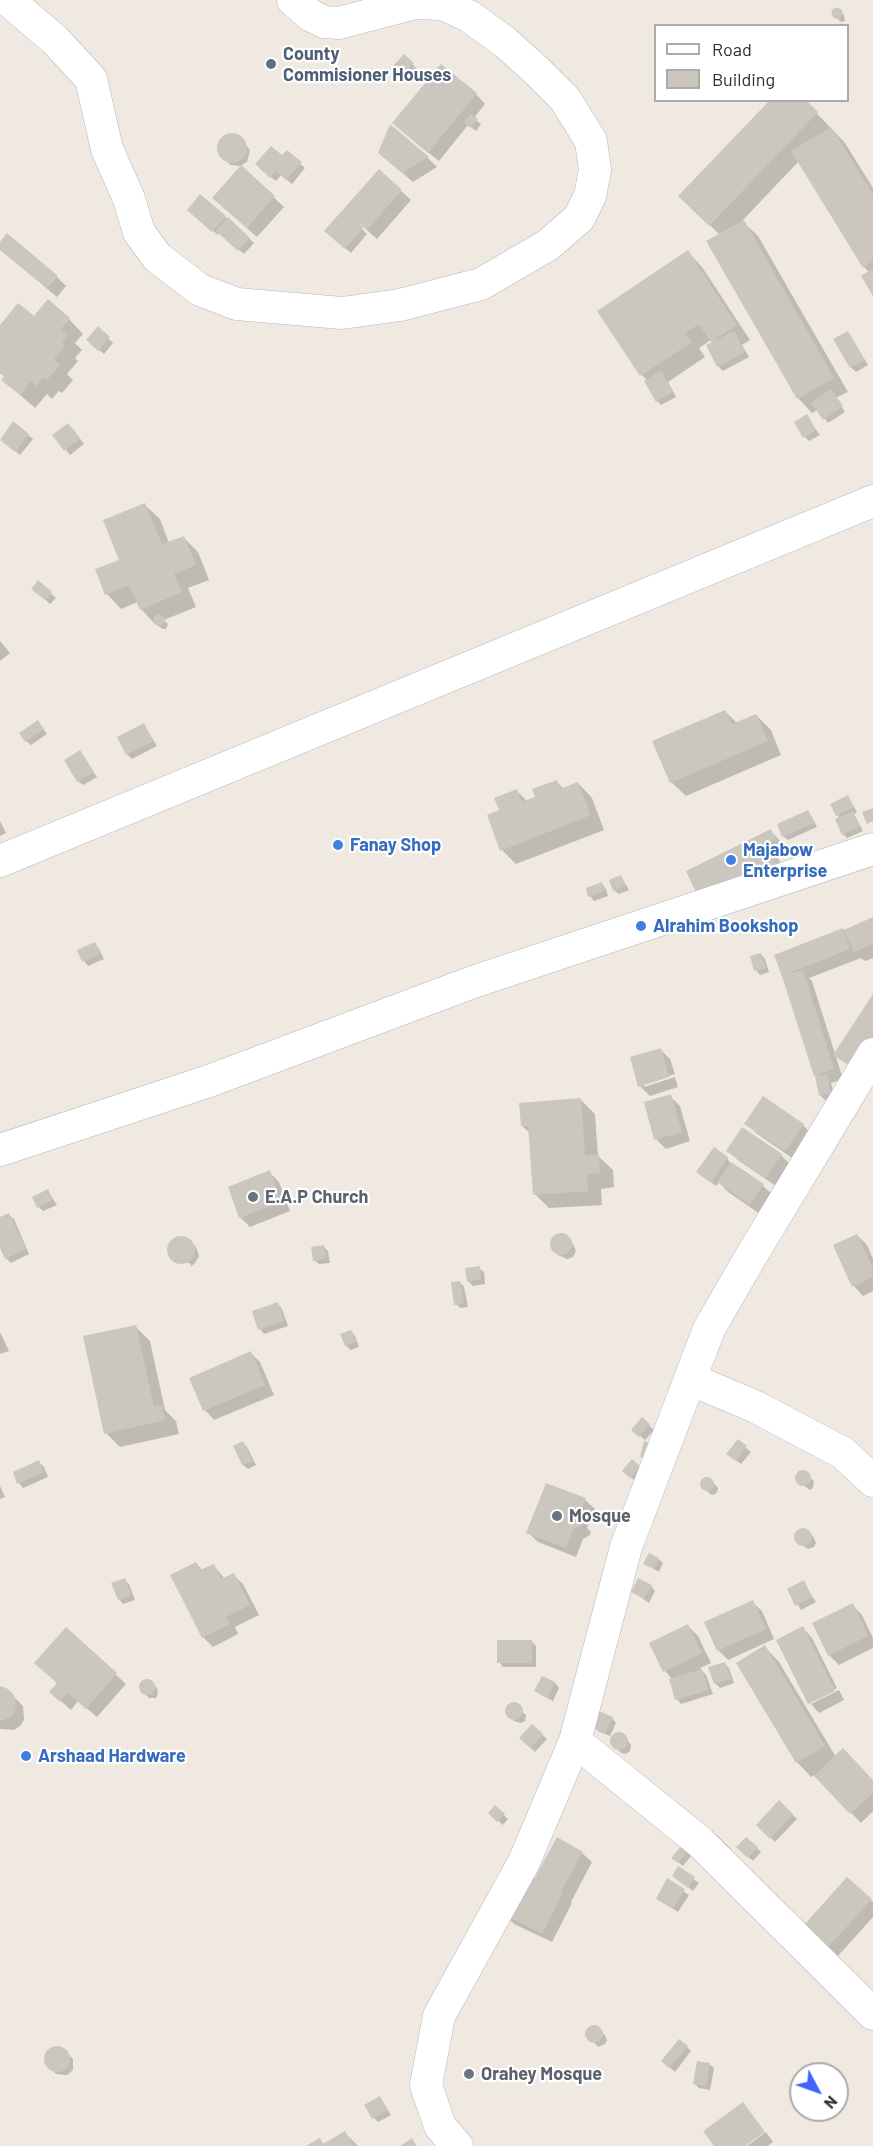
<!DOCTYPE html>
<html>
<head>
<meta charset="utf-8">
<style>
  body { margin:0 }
  #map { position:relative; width:873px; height:2146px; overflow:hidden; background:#efe9e1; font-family:Barlow,sans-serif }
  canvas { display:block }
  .legend { position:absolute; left:654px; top:24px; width:195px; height:78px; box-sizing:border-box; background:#fff; border:2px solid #ababab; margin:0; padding:8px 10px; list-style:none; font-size:18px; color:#2e2e2e }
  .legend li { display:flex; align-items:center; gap:12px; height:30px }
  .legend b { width:30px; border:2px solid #ababab }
  .north { position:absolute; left:789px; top:2062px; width:60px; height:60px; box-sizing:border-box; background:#fff; border:2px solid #ababab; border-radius:50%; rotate:131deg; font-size:16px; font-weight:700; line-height:24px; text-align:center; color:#2e2e2e }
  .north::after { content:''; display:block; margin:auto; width:21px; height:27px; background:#4264fb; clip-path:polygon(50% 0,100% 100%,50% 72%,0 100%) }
</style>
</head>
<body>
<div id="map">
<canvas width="873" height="2146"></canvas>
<ul class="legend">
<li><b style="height:8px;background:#fff"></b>Road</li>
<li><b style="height:16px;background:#cbc7bf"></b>Building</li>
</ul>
<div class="north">N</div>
</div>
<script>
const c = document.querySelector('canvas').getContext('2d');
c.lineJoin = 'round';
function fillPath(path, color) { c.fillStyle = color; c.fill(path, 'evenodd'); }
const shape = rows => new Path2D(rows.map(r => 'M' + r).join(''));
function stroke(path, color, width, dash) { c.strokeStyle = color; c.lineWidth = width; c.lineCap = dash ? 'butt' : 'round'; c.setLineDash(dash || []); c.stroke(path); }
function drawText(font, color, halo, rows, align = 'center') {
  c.font = font + ' Barlow,sans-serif'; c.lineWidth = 4.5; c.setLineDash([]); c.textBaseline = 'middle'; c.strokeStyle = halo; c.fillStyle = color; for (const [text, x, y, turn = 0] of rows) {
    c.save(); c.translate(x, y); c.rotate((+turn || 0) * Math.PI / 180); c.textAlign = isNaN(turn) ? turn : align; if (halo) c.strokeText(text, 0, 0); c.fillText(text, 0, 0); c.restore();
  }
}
const shadow = shape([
  [835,10,839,10,844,15,845,21,841,22,836,17,833,15],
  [404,56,417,69,407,80,393,68],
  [476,94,485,104,474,118,481,124,476,131,468,125,439,161,403,132],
  [804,100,845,143,873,188,873,293,869,272,864,267,799,161,742,221,758,236,848,392,835,398,845,412,828,423,818,410,812,413,798,398,720,235,680,196],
  [391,126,428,158,437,167,413,182,390,162],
  [232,134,240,138,250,150,247,162,240,166,230,165,219,152,221,140],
  [287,152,305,168,292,184,281,175,276,181,261,169,282,157],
  [241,167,284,207,257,237,223,207],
  [401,191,411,200,377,239,360,224,358,225,367,234,351,253,331,236],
  [193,214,225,217,254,243,244,254,220,233,218,235],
  [0,244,57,277,66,286,57,297,8,256,0,249],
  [688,252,702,267,750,340,742,345,749,357,723,371,718,366,708,346,714,343,711,340,699,348,705,357,668,382,676,397,661,405,657,401,648,381,642,375],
  [34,318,69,319,83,334,75,343,82,350,75,358,78,361,67,374,73,380,62,393,59,391,52,399,47,394,35,408,3,380,5,377,0,373,0,327],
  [98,329,113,343,104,354,92,344],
  [848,333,868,365,856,372,851,367],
  [806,416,820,435,809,441,805,437],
  [73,429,84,444,70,455,54,435],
  [28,435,33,439,20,455,6,444],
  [145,505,160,519,169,543,183,537,198,552,209,580,188,588,196,607,164,620,168,624,166,629,163,629,155,624,141,609,138,602,121,609,107,594,97,570,121,560],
  [38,582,56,598,50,604,38,593],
  [0,641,10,653,0,661],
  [725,711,737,723,756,715,771,730,781,755,686,796,671,782],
  [144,725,157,746,132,759,127,754],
  [42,727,47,734,31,745,26,741],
  [80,752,97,777,83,785,78,781],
  [557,782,564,789,578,783,592,798,604,830,516,864,502,850,501,811,517,791,527,801,537,797],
  [848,797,857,812,854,814,863,831,847,838,843,834,840,818,837,815],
  [808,812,812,817,817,827,788,840,783,836],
  [0,821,6,833,0,836],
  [771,831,780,841,784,850,776,854,786,874,711,910],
  [621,876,629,890,619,894,614,890],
  [602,884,606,889,608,896,594,901,590,896],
  [873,919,873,958,865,961,861,958,809,978,812,981,843,1079,831,1083,835,1098,825,1100,820,1095,817,1077,775,956],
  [95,944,99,949,104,959,88,966,84,961,79,951],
  [761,954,765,959,769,972,760,975,756,970],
  [660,1049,670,1059,675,1074,644,1084,644,1087,675,1077,678,1087,650,1096,640,1086],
  [670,1096,680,1106,690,1141,666,1149,656,1139],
  [580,1099,595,1114,598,1156,613,1170,614,1187,601,1189,602,1205,549,1208,535,1194,531,1134,522,1126],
  [746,1123,803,1125,812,1135,795,1160,756,1133],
  [714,1149,727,1158,731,1164,763,1186,773,1195,760,1214,728,1192,719,1182,716,1186,702,1176],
  [728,1151,781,1155,791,1165,776,1186,738,1160],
  [269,1172,279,1182,290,1211,250,1227,240,1217],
  [48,1191,57,1205,43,1211,39,1207],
  [9,1215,14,1219,29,1254,11,1263,6,1258,0,1244,0,1219],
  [561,1234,572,1242,576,1251,573,1257,567,1259,558,1255,553,1250,551,1244,555,1236],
  [857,1235,867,1245,873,1259,873,1291,863,1296,854,1286],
  [179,1237,183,1237,196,1247,199,1256,195,1263,190,1267,191,1264,170,1256,168,1248,171,1241],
  [323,1246,328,1251,330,1263,319,1264,314,1260],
  [479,1268,484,1272,485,1284,473,1286,468,1281],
  [460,1282,464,1287,468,1307,460,1308,456,1304],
  [278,1304,282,1309,288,1326,264,1334,260,1329],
  [135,1326,150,1341,165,1410,176,1421,179,1434,120,1447,106,1433],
  [351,1331,355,1336,359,1347,351,1350,346,1346],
  [0,1332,9,1351,0,1354],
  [251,1353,260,1362,274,1395,214,1420,205,1410,191,1378],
  [642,1419,654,1430,645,1440,633,1430],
  [738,1441,751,1452,741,1464,733,1458],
  [243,1443,247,1447,256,1465,248,1469,243,1465],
  [632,1461,644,1471,635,1481,624,1471],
  [39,1462,44,1467,48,1477,23,1488,19,1483,15,1473],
  [802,1472,814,1481,813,1488,810,1490,798,1481,797,1477],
  [705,1478,710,1479,718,1488,717,1492,714,1495,710,1494,702,1485,702,1481],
  [0,1486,5,1497,0,1499],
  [585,1500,595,1509,587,1528,591,1532,590,1535,583,1539,576,1557,538,1542,528,1532],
  [804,1530,813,1536,816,1543,814,1547,808,1549,798,1542,796,1538,797,1533],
  [658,1559,663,1563,659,1572,645,1564],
  [196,1563,203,1571,213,1565,225,1579,233,1575,243,1584,259,1615,235,1627,238,1634,213,1647,203,1637,172,1575],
  [124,1580,129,1584,135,1600,123,1604,119,1599],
  [803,1582,816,1602,801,1610,789,1589],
  [651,1586,655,1591,649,1603,633,1592],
  [752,1602,762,1611,774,1639,728,1660,718,1650,706,1623],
  [852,1605,862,1615,873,1638,873,1648,839,1665,829,1655],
  [688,1626,698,1636,711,1663,700,1668,706,1675,713,1694,681,1704,677,1699,673,1680,665,1671],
  [803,1628,812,1638,837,1688,811,1701,811,1704,839,1690,844,1700,819,1713,810,1703],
  [66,1629,126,1684,97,1717,78,1701,71,1710,51,1692,59,1684],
  [531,1641,536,1646,536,1667,503,1667,499,1662],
  [765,1647,779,1662,836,1757,873,1781,873,1811,861,1823,815,1775,811,1777,797,1762],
  [725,1664,729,1668,734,1683,720,1688,715,1683],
  [542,1678,555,1683,559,1688,553,1701,541,1695,536,1691],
  [144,1680,148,1680,157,1688,158,1694,156,1698,149,1698,141,1690,140,1686],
  [0,1689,7,1690,23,1706,24,1720,20,1726,14,1730,0,1729],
  [514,1704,526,1715,525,1721,521,1723,514,1721,509,1716,507,1709],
  [612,1718,616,1723,610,1736,598,1731,593,1726],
  [532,1726,547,1739,535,1752,521,1738],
  [617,1735,624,1736,631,1745,630,1751,626,1754,621,1753,612,1742,613,1737],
  [780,1802,797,1819,775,1842,758,1825],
  [495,1807,508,1819,503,1825,490,1813],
  [717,1835,731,1849,726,1855,712,1841],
  [557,1839,582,1853,592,1862,571,1902,572,1903,552,1942,514,1924,504,1914,536,1880],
  [738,1847,757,1848,761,1852,753,1861],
  [688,1850,692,1855,683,1866,678,1862],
  [678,1868,699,1883,693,1891,674,1876],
  [847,1879,873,1902,873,1917,838,1956,815,1934],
  [668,1881,689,1895,678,1912,657,1898],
  [594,2027,605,2035,607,2040,605,2044,598,2047,587,2034,590,2028],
  [687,2047,691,2051,675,2072,663,2061],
  [55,2048,62,2048,73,2059,73,2070,67,2075,56,2074,46,2063,49,2051],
  [709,2064,714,2068,710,2090,699,2088,694,2083],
  [380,2098,391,2115,378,2122,374,2118],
  [766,2132,773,2142,768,2146,747,2146],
  [345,2133,358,2146,309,2146,319,2139,325,2145]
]);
const building = shape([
  '831.5 13a5.5 5.5 0 1 1 11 0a5.5 5.5 0 1 1-11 0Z',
  [404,54,414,63,401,77,391,68],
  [441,64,477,93,428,153,392,123],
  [770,100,806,100,818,112,709,226,678,196],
  [471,114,478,119,470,128,464,122],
  [390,124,429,157,402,173,378,153],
  [831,127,873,194,873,261,863,268,791,151],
  '217 148a15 15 0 1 1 30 0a15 15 0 1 1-30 0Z',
  [271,146,282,155,287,150,302,162,286,180,276,171,270,178,255,164],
  [241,165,275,196,247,228,212,198],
  [379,169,402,190,367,230,357,221,363,228,345,249,324,231],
  [200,194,226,216,212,232,187,210],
  [228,217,250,238,238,251,216,231],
  [744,220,834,378,797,399,706,241],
  [7,233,58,276,47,288,0,250,0,242],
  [688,250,737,325,711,342,699,324,685,333,692,342,640,376,597,311],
  [873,268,873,296,861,276],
  [48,299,70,318,61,329,68,335,62,343,65,346,54,359,60,365,47,380,44,377,36,386,31,381,20,395,1,380,4,376,0,372,0,325,18,303,34,316],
  [98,326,110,337,98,351,86,340],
  [734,331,745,352,717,367,706,345],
  [848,331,865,360,850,368,833,339],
  [661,371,673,392,656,402,644,381],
  [831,389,843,406,823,420,811,403],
  [807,414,816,430,803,438,794,422],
  [13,421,29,434,15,452,0,440],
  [68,423,80,439,64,451,52,435],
  [145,503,162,544,184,536,196,565,174,574,182,592,140,610,129,585,105,595,95,569,119,560,103,520],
  [38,580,52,592,45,600,31,589],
  '153.5 620a5.5 5.5 0 1 1 11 0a5.5 5.5 0 1 1-11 0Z',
  [725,710,732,724,756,714,768,741,670,783,652,741],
  [38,720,44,729,25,742,19,733],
  [144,723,153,741,126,755,117,737],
  [80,750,94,772,77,782,64,760],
  [557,780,560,789,578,782,591,815,500,851,487,815,499,810,494,798,517,789,522,802,535,797,532,789],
  [848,795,854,807,836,816,830,804],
  [873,808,873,821,867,824,862,812],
  [808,810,814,823,782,837,777,824],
  [853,811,860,826,842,835,835,819],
  [771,829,776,840,767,844,777,864,700,901,686,871],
  [621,875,626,885,613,891,609,880],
  [602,882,605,891,588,897,586,888],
  [873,917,873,944,854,952,844,930],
  [843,928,850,949,782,976,774,955],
  [95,942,100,954,82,962,77,950],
  [761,953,766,968,754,971,750,956],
  [803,970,834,1069,814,1076,782,976],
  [873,994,873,1045,856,1070,833,1055],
  [661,1048,669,1077,638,1087,630,1057],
  [827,1074,831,1093,819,1096,815,1076],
  [671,1094,682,1132,654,1140,644,1102],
  [763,1096,804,1124,785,1151,744,1124],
  [581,1098,585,1156,599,1154,600,1173,587,1175,588,1191,533,1195,528,1126,521,1126,519,1103],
  [742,1127,782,1154,766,1178,726,1151],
  [714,1147,728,1157,711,1183,696,1172],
  [731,1162,764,1184,750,1205,717,1182],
  [270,1170,281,1202,239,1218,228,1187],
  [48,1189,53,1200,37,1208,32,1197],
  [9,1213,26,1249,5,1259,0,1248,0,1217],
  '550 1244a11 11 0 1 1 22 0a11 11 0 1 1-22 0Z',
  [857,1234,873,1268,873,1277,852,1287,833,1245],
  '167 1250a14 14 0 1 1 28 0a14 14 0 1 1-28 0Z',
  [324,1245,326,1258,313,1261,311,1247],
  [480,1266,481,1279,467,1282,465,1268],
  [460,1281,464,1303,454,1305,451,1282],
  [278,1302,284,1321,258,1330,252,1311],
  [136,1325,154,1407,162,1405,165,1420,104,1434,83,1336],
  [351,1330,356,1342,345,1346,340,1334],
  [251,1351,265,1385,203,1411,189,1378],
  [642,1417,650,1424,639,1437,631,1430],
  [738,1439,747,1446,736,1461,726,1454],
  [243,1441,252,1461,242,1465,233,1446],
  [644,1441,655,1444,651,1460,640,1457],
  [632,1459,640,1466,630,1478,622,1471],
  [39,1460,44,1472,17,1484,13,1472],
  '795 1478a8 8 0 1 1 16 0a8 8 0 1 1-16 0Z',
  '700 1484a7 7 0 1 1 14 0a7 7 0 1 1-14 0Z',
  [546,1483,586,1498,579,1517,581,1521,581,1525,573,1530,566,1548,526,1533],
  '794 1537a9 9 0 1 1 18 0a9 9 0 1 1-18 0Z',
  [649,1553,659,1558,654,1569,643,1564],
  [196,1562,200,1570,214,1564,221,1579,234,1573,250,1605,226,1617,230,1624,202,1638,170,1575],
  [125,1578,131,1595,118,1600,111,1583],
  [638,1578,652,1585,644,1599,631,1592],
  [804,1580,812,1597,795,1606,787,1589],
  [753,1600,766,1629,717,1651,704,1622],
  [853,1603,868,1636,828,1656,812,1623],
  [688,1624,702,1653,663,1672,649,1643],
  [803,1626,835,1691,808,1704,776,1640],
  [66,1627,117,1673,86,1709,68,1693,60,1702,49,1692,57,1683,34,1663],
  [497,1640,532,1640,532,1663,497,1663],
  [765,1645,825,1746,796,1763,736,1663],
  [725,1662,731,1679,714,1684,708,1667],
  [702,1669,709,1690,675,1700,669,1679],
  [542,1676,555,1682,548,1698,534,1691],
  '139 1687a8 8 0 1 1 16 0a8 8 0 1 1-16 0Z',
  [0,1686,8,1689,13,1694,16,1702,15,1710,11,1717,0,1721],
  '505 1711a9 9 0 1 1 18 0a9 9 0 1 1-18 0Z',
  [599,1711,613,1717,605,1733,592,1727],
  [532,1724,543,1734,530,1748,519,1738],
  '610 1741a9 9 0 1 1 18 0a9 9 0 1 1-18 0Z',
  [843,1748,873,1780,873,1793,850,1814,814,1776],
  [779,1800,793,1814,770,1839,756,1825],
  [495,1805,505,1814,497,1822,488,1813],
  [557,1837,583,1852,561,1891,563,1892,542,1934,503,1914,523,1872,550,1885,535,1877],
  [746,1837,758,1847,748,1858,736,1847],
  [683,1844,689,1849,678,1863,671,1858],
  [678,1866,695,1877,688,1888,672,1876],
  [847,1877,872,1899,828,1947,804,1925],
  [667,1878,685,1889,673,1909,656,1899],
  '585 2034a9 9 0 1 1 18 0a9 9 0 1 1-18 0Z',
  [679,2039,688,2046,669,2068,661,2061],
  '44 2059a13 13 0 1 1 26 0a13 13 0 1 1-26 0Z',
  [697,2061,710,2063,706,2086,693,2084],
  [380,2096,388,2110,372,2119,364,2105],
  [743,2102,765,2132,745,2146,714,2146,703,2131],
  [345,2131,354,2146,306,2146,320,2138,323,2144],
  [412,2138,417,2146,400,2146]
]);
const minor = shape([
  [8,0,55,40,91,79,107,149,129,199,139,232,157,257,200,290,237,304,342,313,400,305,481,284,548,245,579,218,590,196,595,170,591,141,565,99,538,72,506,43,469,16,442,4,415,3,339,23,324,22,310,15,293,0],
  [0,861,873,501],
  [0,1150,209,1081,473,982,873,849],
  [690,1379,756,1407,843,1453,873,1481],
  [575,1741,700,1842,873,2014],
  [457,2146,440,2126,426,2085,439,2016,524,1862,575,1741,626,1547,709,1329,750,1258,873,1054]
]);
const markers = [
  [271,64,6,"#5c6f8a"],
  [338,845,6,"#3f7fe0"],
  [731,860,6,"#3f7fe0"],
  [641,926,6,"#3f7fe0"],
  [253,1197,6,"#6b7280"],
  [557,1516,6,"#6b7280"],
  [26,1756,6,"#3f7fe0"],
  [469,2074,6,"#6b7280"]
];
const serviceNames = [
  ["County",283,54],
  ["Commisioner Houses",283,75]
];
const shopNames = [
  ["Fanay Shop",350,845],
  ["Majabow",743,850],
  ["Enterprise",743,871],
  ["Alrahim Bookshop",653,926],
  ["Arshaad Hardware",38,1756]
];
const worshipNames = [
  ["E.A.P Church",265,1197],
  ["Mosque",569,1516],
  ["Orahey Mosque",481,2074]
];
fillPath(shadow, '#0003');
fillPath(building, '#cbc7bf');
stroke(minor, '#b4b7c1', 33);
stroke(minor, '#fff', 32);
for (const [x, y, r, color] of markers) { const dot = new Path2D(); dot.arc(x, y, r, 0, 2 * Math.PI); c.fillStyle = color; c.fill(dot); stroke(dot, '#fff', 2); }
drawText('bold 18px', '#4e5e75', '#fff', serviceNames, 'left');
drawText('bold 18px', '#366cbe', '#fff', shopNames, 'left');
drawText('bold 18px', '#5b616d', '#fff', worshipNames, 'left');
</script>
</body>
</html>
